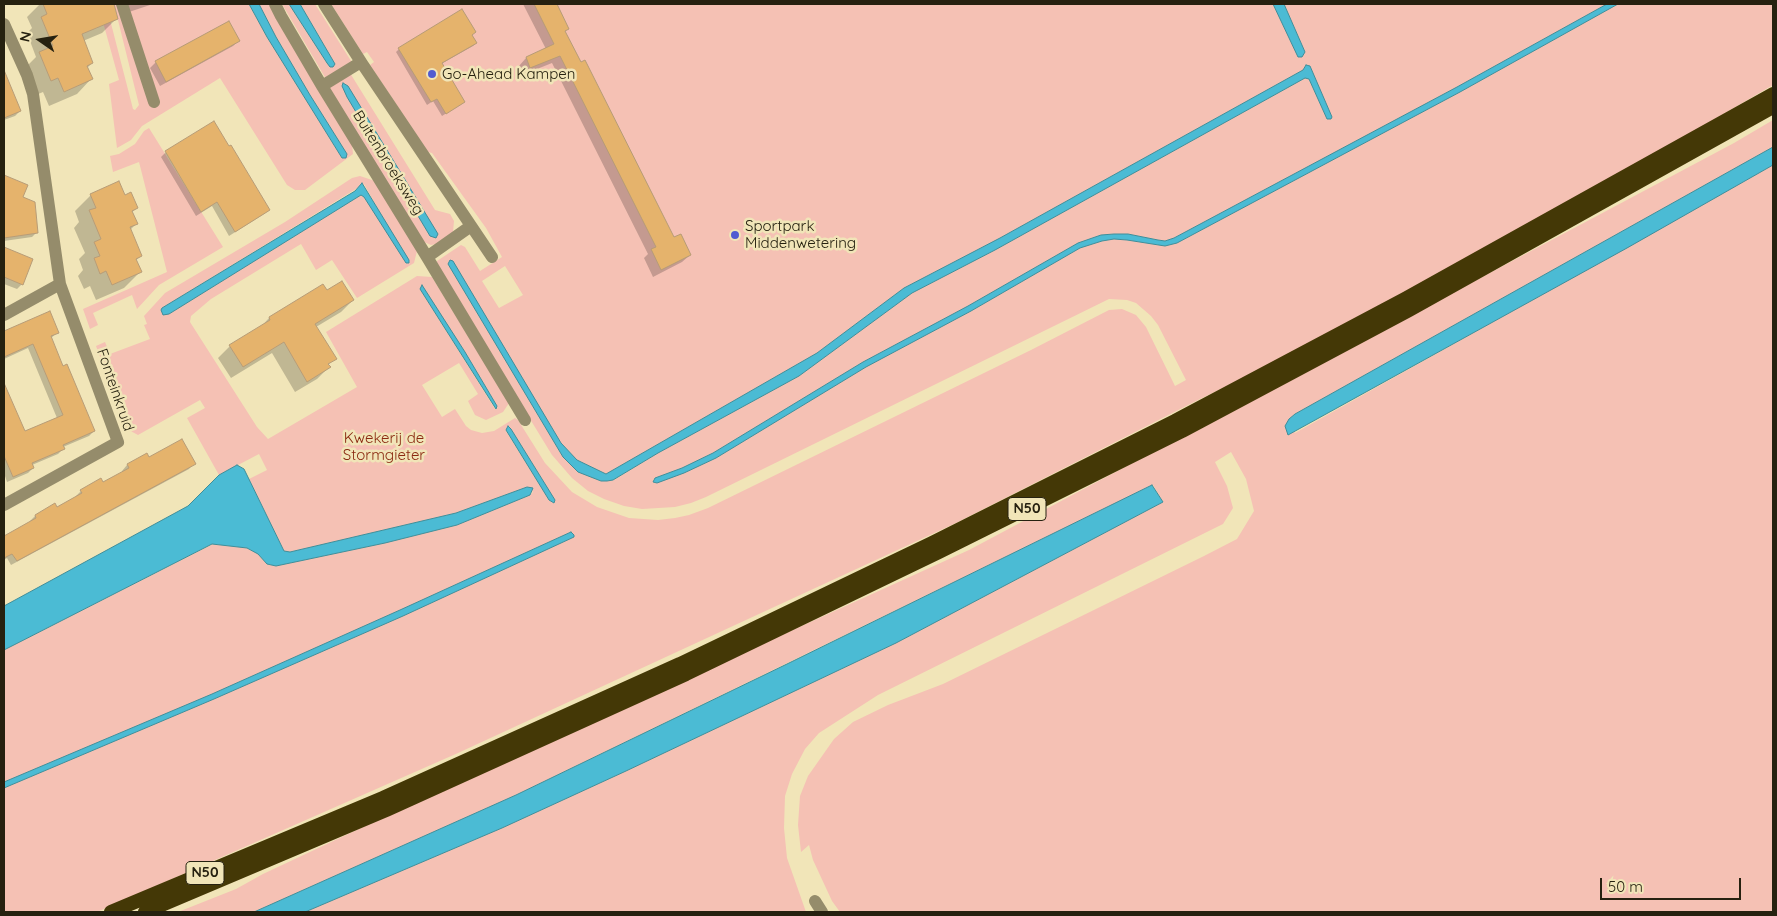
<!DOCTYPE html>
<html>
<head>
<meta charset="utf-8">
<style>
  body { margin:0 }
  #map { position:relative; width:1777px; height:916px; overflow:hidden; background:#f1e5b8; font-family:Quicksand,sans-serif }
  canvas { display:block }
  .frame { position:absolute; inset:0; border:5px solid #262110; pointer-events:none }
  .north { position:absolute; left:15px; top:15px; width:50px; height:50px; -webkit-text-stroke:4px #f1e5b8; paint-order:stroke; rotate:283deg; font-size:14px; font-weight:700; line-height:20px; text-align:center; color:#262110 }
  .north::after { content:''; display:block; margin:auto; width:18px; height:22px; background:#262110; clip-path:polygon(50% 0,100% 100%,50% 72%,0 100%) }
  .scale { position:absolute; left:1600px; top:878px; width:141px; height:22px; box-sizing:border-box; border:2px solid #262110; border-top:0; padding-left:6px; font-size:15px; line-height:18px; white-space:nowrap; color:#262110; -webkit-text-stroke:4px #f1e5b8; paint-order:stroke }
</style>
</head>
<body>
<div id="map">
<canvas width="1777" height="916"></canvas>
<div class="frame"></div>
<div class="north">N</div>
<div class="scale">50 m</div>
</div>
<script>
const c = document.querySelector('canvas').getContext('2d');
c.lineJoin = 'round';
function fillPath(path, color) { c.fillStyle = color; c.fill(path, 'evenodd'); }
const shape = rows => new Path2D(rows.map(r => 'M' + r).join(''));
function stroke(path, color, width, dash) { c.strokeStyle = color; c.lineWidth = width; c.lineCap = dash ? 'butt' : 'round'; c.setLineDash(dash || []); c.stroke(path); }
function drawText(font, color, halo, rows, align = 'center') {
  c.font = font + ' Quicksand,sans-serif'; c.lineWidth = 5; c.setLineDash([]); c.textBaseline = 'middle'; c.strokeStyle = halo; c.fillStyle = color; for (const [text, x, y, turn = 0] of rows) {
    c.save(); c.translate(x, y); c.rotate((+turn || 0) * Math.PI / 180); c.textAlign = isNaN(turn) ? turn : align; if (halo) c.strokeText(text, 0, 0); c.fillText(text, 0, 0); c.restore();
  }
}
const green = shape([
  [98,4,106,4,133,109,135,110,139,105,114,4,249,4,267,37,342,158,347,154,310,95,276,37,259,4,269,4,352,144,353,154,305,190,295,190,287,185,220,78,142,126,131,140,117,148,109,84,119,80],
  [282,4,289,4,327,63,335,64,300,4,315,4,353,64,326,79],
  [331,4,1273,4,1298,56,1305,52,1284,4,1607,4,1457,87,1174,238,1165,241,1158,240,1128,234,1114,234,1101,235,1078,243,968,306,863,362,713,453,682,468,655,478,653,480,654,483,684,473,716,458,866,367,971,311,1080,248,1102,241,1114,239,1127,240,1165,246,1177,243,1460,92,1618,4,1773,4,1773,85,1576,200,1272,364,1198,400,956,523,458,753,97,912,4,912,4,788,214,699,403,616,574,537,574,535,571,532,400,610,212,694,4,782,4,650,213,544,247,548,258,554,267,564,276,566,385,543,457,525,530,495,533,492,527,487,456,513,290,552,284,551,249,479,267,470,259,454,219,475,187,418,205,408,200,400,138,435,127,429,96,346,105,342,110,354,150,339,144,325,147,324,144,316,165,293,285,222,352,178,360,176,375,181,417,251,414,263,357,298,332,260,316,270,301,244,211,299,191,316,190,322,257,427,268,439,357,387,326,332,417,276,432,277,509,403,503,412,486,420,475,415,468,401,478,394,459,363,422,385,442,417,455,409,466,426,471,430,482,433,494,431,515,418,518,420,545,463,572,492,597,507,629,518,658,520,675,518,689,515,708,508,1031,350,1109,310,1122,309,1136,315,1146,327,1175,386,1186,380,1158,325,1151,316,1136,303,1127,300,1109,299,706,497,691,503,675,507,642,509,624,506,604,499,588,491,572,478,552,455,437,267,437,261,461,245,465,247,480,271,502,257,486,228,432,153,428,152,370,65,374,62,367,52,363,54],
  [1306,65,1310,66,1332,118,1327,119,1309,79,1305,78,995,250,912,293,799,376,658,453,614,480,607,481,601,481,563,457,448,264,448,263,561,443,577,460,606,474,817,353,904,288,1000,238,1303,70],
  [364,184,408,263,364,197,361,195,169,314,162,308],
  [505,266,523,295,499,308,482,281],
  [420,289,465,352,497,406,496,409,495,409],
  [508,426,511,429,555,500,554,503,549,500,506,431],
  [350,73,435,210,450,214,454,221,453,232,436,244,431,245,424,242,328,86],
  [1773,120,1773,147,1295,414,1289,419,1295,433,1773,165,1773,912,840,912,832,901,813,860,809,845,801,852,798,825,800,796,808,776,834,739,853,722,888,705,943,684,1204,556,1237,539,1254,511,1246,479,1231,452,1215,462,1227,486,1233,508,1223,524,878,695,819,733,805,749,792,774,785,796,784,828,787,858,806,912,305,912,502,828,626,771,896,643,1163,502,1153,485,516,795,254,912,178,912,236,889,263,874,478,773,969,550,1734,143],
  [149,128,223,247,159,285,137,309,132,295,93,313,98,325,90,329,83,309,167,272,139,162,113,172,110,156,119,154,135,144,144,131]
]);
const water = shape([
  [249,4,259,4,276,37,310,95,347,154,346,158,342,158,267,37,249,4],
  [289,4,300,4,335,64,333,67,330,67,327,63,289,4],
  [1273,4,1284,4,1305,52,1302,57,1298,57,1273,4],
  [1607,4,1618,4,1460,92,1177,243,1165,246,1127,240,1114,239,1102,241,1080,248,971,311,866,367,716,458,684,473,657,483,653,482,655,478,682,468,713,453,863,362,968,306,1078,243,1101,235,1114,234,1128,234,1158,240,1165,241,1174,238,1457,87,1607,4],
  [1306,65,1310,66,1332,117,1331,119,1327,119,1309,79,1305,78,995,250,912,293,799,376,658,453,613,480,607,481,601,481,578,472,563,457,448,264,450,260,453,261,561,443,577,460,606,474,817,353,904,288,1000,238,1303,70,1306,65],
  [343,83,348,86,438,234,436,238,430,236,347,97,342,86,343,83],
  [1773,147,1773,165,1627,248,1288,435,1285,426,1289,419,1295,414,1773,147],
  [362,183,409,260,409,263,406,263,364,197,361,195,169,314,163,315,161,310,162,308,355,191,362,183],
  [422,285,465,352,497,406,496,409,420,289,422,285],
  [508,426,511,429,555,500,554,503,549,500,506,430,508,426],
  [237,465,244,469,284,551,290,552,456,513,527,487,533,488,530,495,457,525,385,543,276,566,267,564,258,554,247,548,212,544,4,650,4,606,188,506,219,475,237,465],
  [1152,485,1163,502,896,643,626,771,502,828,305,912,254,912,516,795,787,664,1152,485],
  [571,532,574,535,574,537,403,616,214,699,4,788,4,782,212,694,400,610,571,532]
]);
const shadow = shape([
  [40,4,113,4,117,18,102,33,83,41,92,63,87,68,91,79,77,94,49,106,43,92,36,95,25,68,36,57,27,33,32,28,27,17],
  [123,4,153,4,126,13],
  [523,4,555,4,568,28,564,32,674,239,690,255,682,262,653,277,644,258,648,254,552,63,522,75,519,66,526,58,546,49],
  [471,35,476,43,473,46,441,64,464,102,442,116,433,101,427,105,396,52,399,49],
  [238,41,233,46,160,86,150,68,156,62],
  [4,73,20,111,15,116,4,120],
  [213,123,269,210,264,214,229,236,212,206,196,216,161,157,166,152],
  [4,176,27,185,21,198,37,232,32,237,4,241],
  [91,195,124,197,137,208,131,213,136,224,130,230,141,256,135,261,140,272,124,288,96,300,90,286,84,289,78,276,83,270,79,259,85,253,74,228,79,222,75,211],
  [4,248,32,259,22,284,17,289,4,284],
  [323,286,326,292,353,300,341,312,316,327,335,358,328,365,329,367,317,379,295,392,272,353,231,378,218,358,230,346,259,329,269,318],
  [49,313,58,332,50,339,63,368,94,431,89,436,63,447,63,449,58,454,32,465,33,468,28,473,7,482,4,473,4,395,7,393,24,432,57,418,28,348,4,359,4,332],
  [147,455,149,458,194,463,189,469,11,565,7,558,4,560,4,538,31,523,30,521,35,516,57,509,76,498,76,496,81,491,103,484,123,473,122,471,127,465]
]);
const building = shape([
  [43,4,114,4,118,19,82,34,93,63,87,66,93,79,64,92,58,78,51,81,39,52,53,46,41,17,47,14,43,4],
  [534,4,557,4,569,29,565,31,581,62,585,60,674,237,681,234,691,255,661,270,651,249,656,247,560,56,530,68,526,57,554,44,534,4],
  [462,9,476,32,472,35,477,43,442,63,465,102,446,114,437,99,431,102,398,48,462,9],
  [229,21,240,41,166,82,155,61,229,21],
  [4,70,21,111,4,118,4,70],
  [214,121,229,146,231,145,270,210,235,232,217,202,201,212,165,151,214,121],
  [4,175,28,185,23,197,35,202,38,233,4,238,4,175],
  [119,181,125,195,131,192,138,208,132,211,138,224,130,227,142,256,136,259,142,272,112,285,106,271,100,274,94,258,100,256,94,242,101,239,89,210,96,208,90,194,119,181],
  [4,247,33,259,23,285,4,277,4,247],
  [342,281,354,300,315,324,337,359,328,364,331,367,307,382,284,342,243,367,229,345,270,320,269,317,323,284,327,290,342,281],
  [50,311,59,333,51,336,63,366,67,364,95,431,63,445,65,449,32,463,34,468,13,477,4,456,4,383,25,431,63,415,33,344,4,357,4,331,50,311],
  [182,439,196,464,17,561,12,554,4,558,4,536,36,518,35,515,55,503,57,507,82,493,80,490,101,478,103,482,129,468,127,464,147,453,149,457,182,439]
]);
const minor = shape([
  [122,4,154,102],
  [275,4,281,16,322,86,427,257,525,420],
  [324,4,361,62,492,257],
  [4,24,27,75,33,94,60,284,118,442,4,505],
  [322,86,361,62],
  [427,257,471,226],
  [4,315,60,284],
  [815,901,822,912]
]);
const trunk = shape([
  [111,912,383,798,680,664,932,543,1175,421,1405,299,1773,94],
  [145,912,386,810,686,674,939,552,1182,431,1409,310,1773,107]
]);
const markers = [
  [432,74,5,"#515bd1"],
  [735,235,5,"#515bd1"]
];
const shields = [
  [1027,509,38],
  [205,873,38]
];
const shieldNames = [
  ["N50",1027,509],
  ["N50",205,873]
];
const poiNames = [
  ["Go-Ahead Kampen",442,74],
  ["Sportpark",745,226],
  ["Middenwetering",745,243]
];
const streetNames = [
  ["Buitenbroeksweg",388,163,58],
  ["Fonteinkruid",115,390,71]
];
const parkNames = [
  ["Kwekerij de",384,438],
  ["Stormgieter",384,455]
];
fillPath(green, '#f5c1b4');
fillPath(water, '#4bbbd4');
stroke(water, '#408d99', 1);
fillPath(shadow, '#0003');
fillPath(building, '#e5b36c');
stroke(building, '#b79c77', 1);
stroke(minor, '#958c6b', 12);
stroke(trunk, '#443806', 14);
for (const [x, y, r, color] of markers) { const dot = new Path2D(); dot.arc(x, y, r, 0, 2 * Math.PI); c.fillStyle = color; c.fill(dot); stroke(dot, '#f1e5b8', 2); }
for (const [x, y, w] of shields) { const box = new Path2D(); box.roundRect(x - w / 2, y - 11.5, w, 23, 4); c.fillStyle = '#f1e5b8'; c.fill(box); stroke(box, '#262110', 1); }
drawText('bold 14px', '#262110', null, shieldNames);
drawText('15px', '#262110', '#f1e5b8', poiNames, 'left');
drawText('15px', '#262110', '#f1e5b8', streetNames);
drawText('15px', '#8a2910', '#f1e5b8', parkNames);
</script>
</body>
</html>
